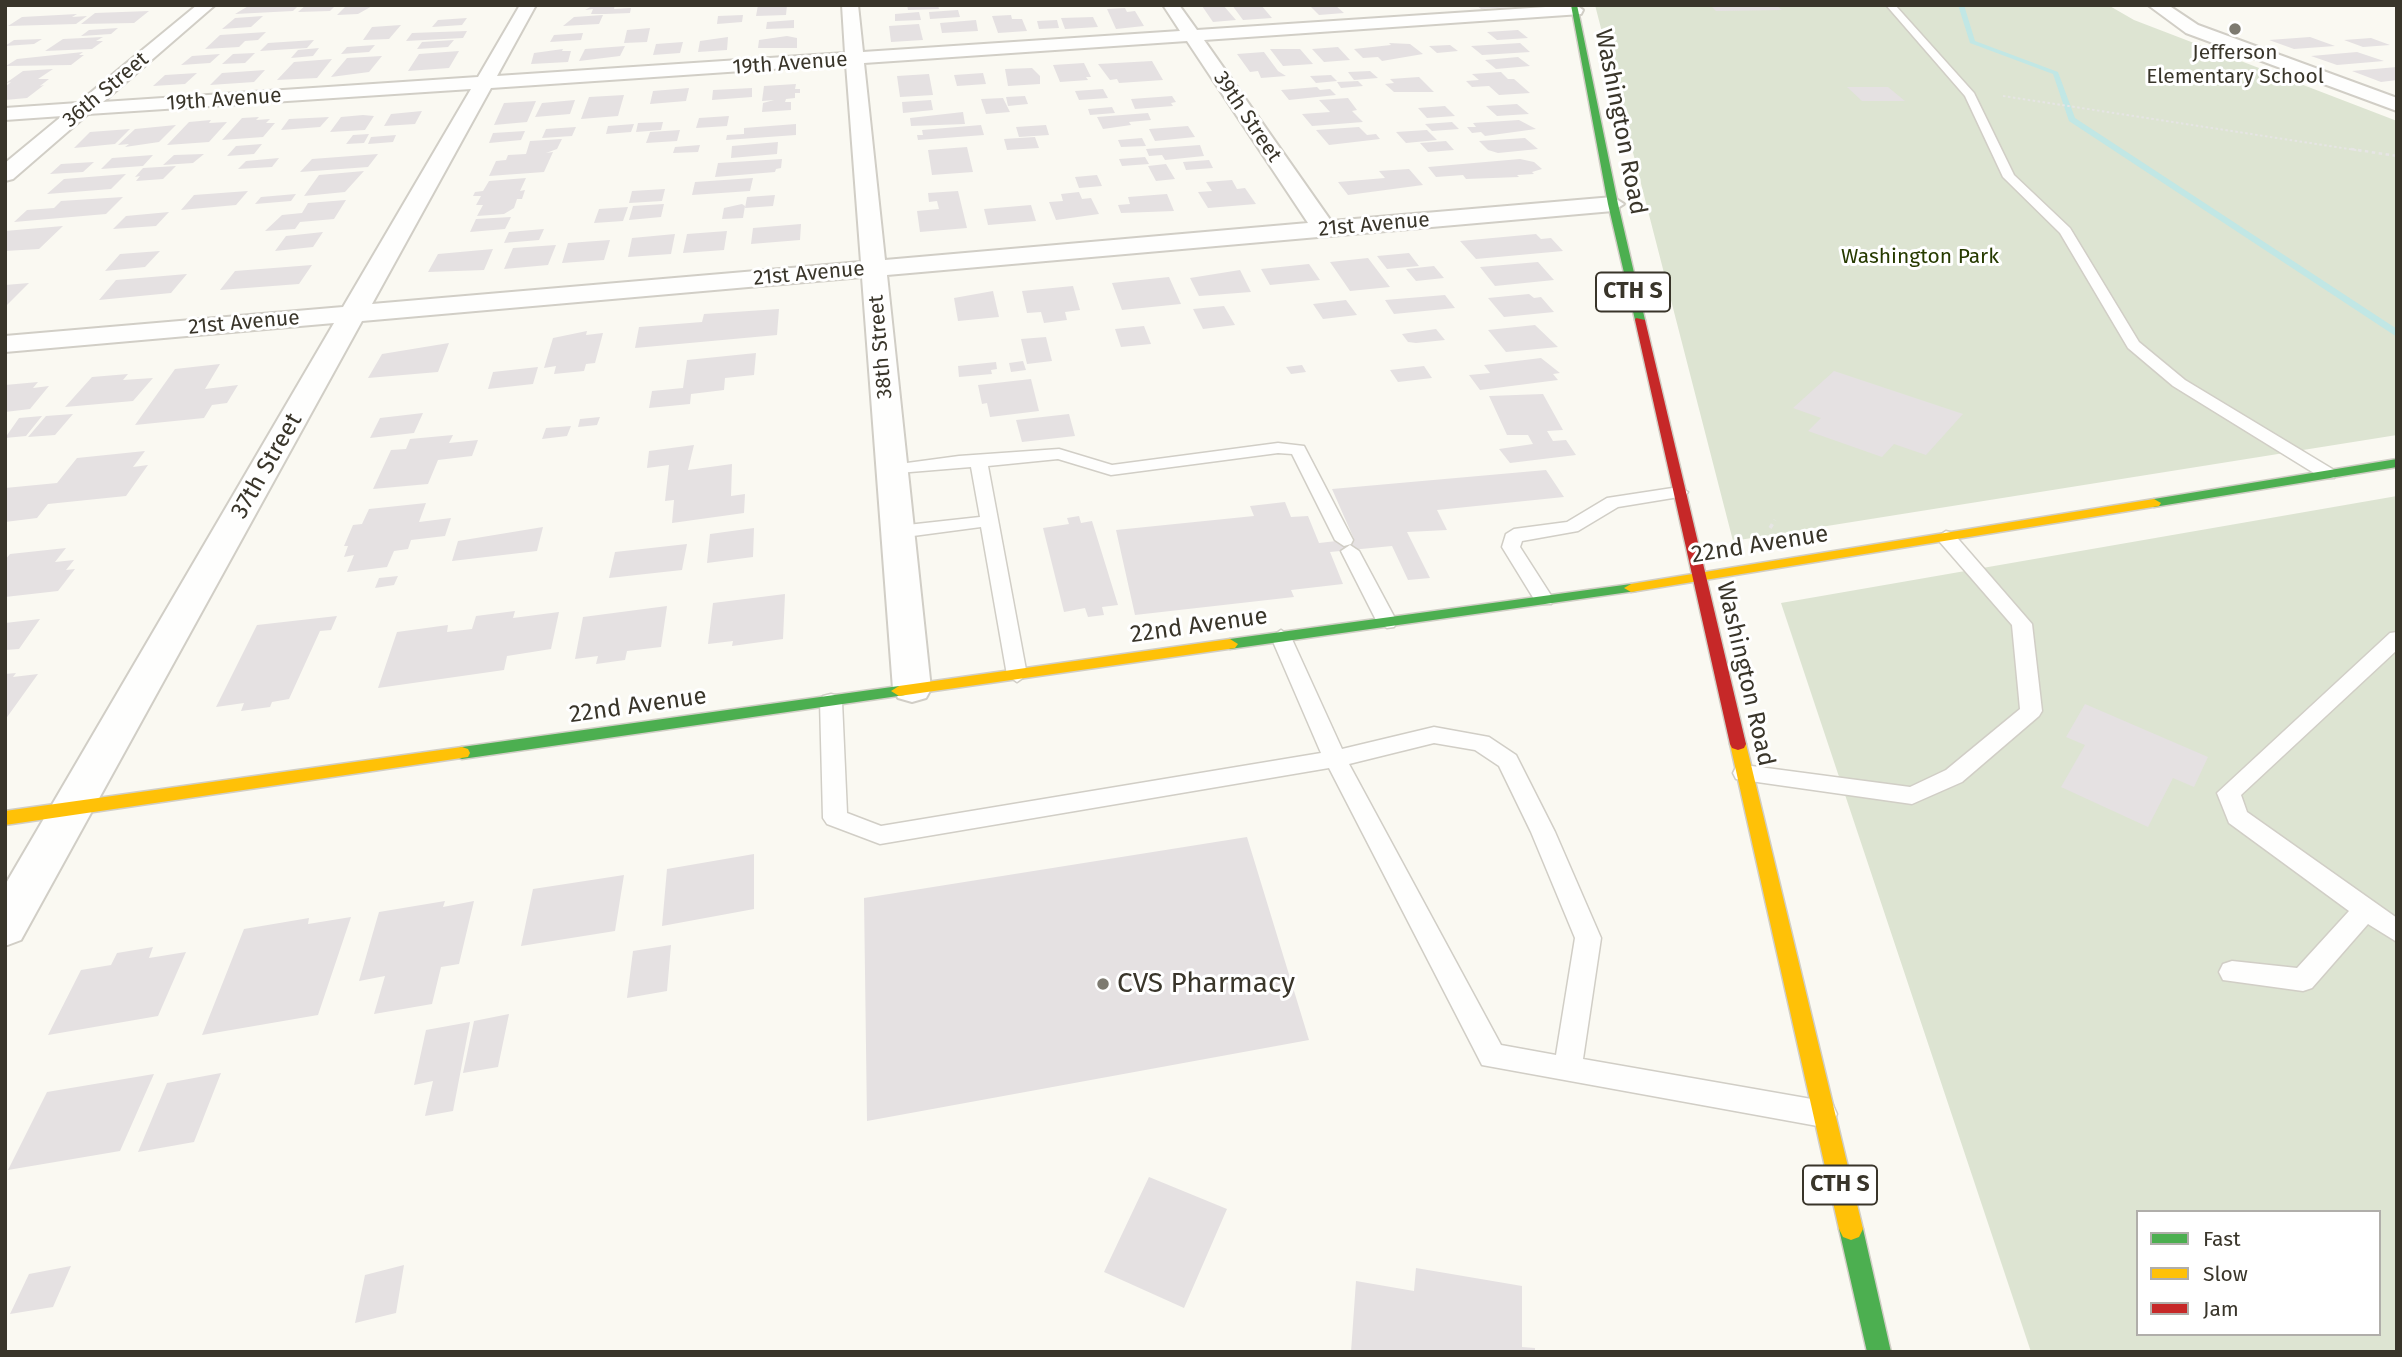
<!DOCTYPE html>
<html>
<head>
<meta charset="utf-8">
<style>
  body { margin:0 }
  #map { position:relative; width:2402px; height:1357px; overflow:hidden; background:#faf9f2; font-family:"Fira Sans",sans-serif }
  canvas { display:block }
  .frame { position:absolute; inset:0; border:7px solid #39352a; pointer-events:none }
  .legend { position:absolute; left:2136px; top:1210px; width:245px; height:126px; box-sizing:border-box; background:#fff; border:2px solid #b0aeaa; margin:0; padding:9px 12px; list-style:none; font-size:21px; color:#39352a }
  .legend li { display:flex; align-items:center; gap:14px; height:35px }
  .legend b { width:35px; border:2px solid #b0aeaa }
</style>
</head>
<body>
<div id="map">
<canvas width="2402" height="1357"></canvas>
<div class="frame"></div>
<ul class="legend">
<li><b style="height:9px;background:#4caf50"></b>Fast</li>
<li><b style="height:9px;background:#ffc107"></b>Slow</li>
<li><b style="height:9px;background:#c62828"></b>Jam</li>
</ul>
</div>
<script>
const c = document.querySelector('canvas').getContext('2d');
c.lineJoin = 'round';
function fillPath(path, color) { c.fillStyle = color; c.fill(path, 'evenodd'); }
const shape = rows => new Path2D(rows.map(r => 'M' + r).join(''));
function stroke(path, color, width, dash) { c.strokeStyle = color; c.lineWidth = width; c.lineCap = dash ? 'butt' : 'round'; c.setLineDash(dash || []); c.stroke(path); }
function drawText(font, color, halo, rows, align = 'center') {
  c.font = font + ' "Fira Sans",sans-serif'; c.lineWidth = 6; c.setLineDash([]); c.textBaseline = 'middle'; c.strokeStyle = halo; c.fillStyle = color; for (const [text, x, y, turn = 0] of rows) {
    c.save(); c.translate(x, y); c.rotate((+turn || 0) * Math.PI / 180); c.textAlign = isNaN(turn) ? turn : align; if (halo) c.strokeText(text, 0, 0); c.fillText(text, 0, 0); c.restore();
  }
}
const green = shape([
  [1595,5,2108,5,2134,20,2397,121,2397,435,1733,541],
  [2397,496,2397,1352,2031,1352,1781,603],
  [2138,1212,2379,1212,2379,1334,2138,1334]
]);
const stream = shape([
  [1958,5,1964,5,1975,41,2058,72,2075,118,2397,329,2397,337,2069,121,2053,74,1970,43,1958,5]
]);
const building = shape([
  [250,5,299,5,293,11,235,14],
  [306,5,336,5,330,11,298,12],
  [347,5,374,5,358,14,337,15],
  [594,5,615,5,614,9,631,8,630,13,605,14,591,14,593,9,585,10],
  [758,5,787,5,786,15,756,16],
  [907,5,938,5,939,9,908,10],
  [1223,5,1236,20,1213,22,1202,6],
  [1232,5,1261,5,1272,18,1243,20],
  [1309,5,1335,5,1344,13,1319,15],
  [1476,5,1513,5,1513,7,1481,9],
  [1710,5,1776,5,1782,10,1716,11],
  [1125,8,1127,12,1135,11,1144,26,1116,29,1107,9],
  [958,10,960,17,930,19,929,12],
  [149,11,134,23,81,24,95,13],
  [919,12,921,20,895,21,895,14],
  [77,14,72,17,87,16,76,24,8,26,22,17],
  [603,15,599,24,563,26,574,17],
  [743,15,742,22,717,24,718,16],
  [1011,15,1012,19,1022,19,1027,31,998,33,992,16],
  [263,16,251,27,222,29,235,18],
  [1093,17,1098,27,1065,29,1061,18],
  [467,18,462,25,432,27,438,20],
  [794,20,794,28,766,29,767,22],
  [976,20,978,31,942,33,940,23],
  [1057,20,1059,28,1039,29,1037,21],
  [919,24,923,40,891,42,889,26],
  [401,25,389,39,363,40,372,27],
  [118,28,111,34,81,36,89,30],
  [650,28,647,42,624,43,627,30],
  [1518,30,1528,38,1497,40,1487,32],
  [467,31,463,38,406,41,412,33],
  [266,32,258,40,245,41,239,47,205,49,220,35],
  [583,33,581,40,550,42,554,35],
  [787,36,797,38,797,48,758,48,759,40],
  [103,37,96,41,103,41,92,49,45,51,63,39],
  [728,37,727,50,698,52,700,41],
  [2310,37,2335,46,2294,49,2269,40],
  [2371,38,2390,45,2363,47,2344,40],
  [42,39,34,44,5,46,14,40],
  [314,40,307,48,260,51,268,43],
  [454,40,448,47,417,49,422,42],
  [683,42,680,53,653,55,656,44],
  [1389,43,1410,44,1423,54,1382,61,1378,57,1363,58,1354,49,1391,45],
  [1520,43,1530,52,1482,55,1471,46],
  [375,45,369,52,341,54,347,47],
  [1450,45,1458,51,1437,53,1429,46],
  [625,46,620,56,579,61,585,49],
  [1338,47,1350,60,1324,62,1312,49],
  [319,48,313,56,291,58,298,50],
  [563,49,562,51,571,51,568,62,531,64,534,53],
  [1270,49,1300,49,1313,64,1283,66],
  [459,51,449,68,408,71,419,54],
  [83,52,79,55,84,55,71,65,6,66,17,59],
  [1264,52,1278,71,1286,76,1261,78,1258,71,1250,72,1237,54],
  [2357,52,2384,61,2337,65,2311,56],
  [255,53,245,63,222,64,233,54],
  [220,54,210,63,181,65,192,56],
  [382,56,369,72,331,77,347,58],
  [1518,57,1530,66,1496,69,1485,60],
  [332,59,317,78,277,80,294,62],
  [1152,61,1163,80,1119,83,1117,79,1110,80,1098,64],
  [1084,63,1091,77,1086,77,1088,80,1060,82,1053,65],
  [2397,67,2397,80,2381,82,2352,71],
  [1032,68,1040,76,1040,84,1008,86,1005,69],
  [53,69,38,79,49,79,40,86,44,85,27,98,5,100,5,87,11,82,6,83,23,71],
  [265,70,254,82,210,85,222,73],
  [1370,71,1378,78,1354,80,1348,72],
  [1501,72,1508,79,1514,79,1530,93,1499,95,1489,86,1472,87,1466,81,1479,80,1472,74],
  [197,73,185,84,153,86,165,75],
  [983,73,986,84,957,86,954,75],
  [929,74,933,95,900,97,897,76],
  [1331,75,1337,81,1316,83,1310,76],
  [1419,77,1434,92,1394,92,1385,84,1394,83,1390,79],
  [1358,81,1363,86,1341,88,1337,82],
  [796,84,795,89,800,89,800,93,795,93,795,98,786,99,785,102,791,102,791,110,762,112,763,103,774,100,762,101,764,86],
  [1317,87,1320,90,1330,89,1336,95,1289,100,1281,90],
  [1847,87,1888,87,1905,101,1862,101],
  [689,88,686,101,650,104,653,91],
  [752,88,752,97,712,100,713,90],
  [1103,89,1108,98,1079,100,1075,91],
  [624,95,618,116,581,119,589,97],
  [1025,96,1028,104,1008,106,1006,97],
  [1172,96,1176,102,1171,103,1173,106,1135,109,1131,99],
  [1003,98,1010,112,986,114,981,99],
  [1348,98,1357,110,1352,111,1363,122,1312,126,1302,114,1330,112,1319,100],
  [575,100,570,114,535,117,542,103],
  [931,100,933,110,903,113,902,102],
  [536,101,527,122,494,125,504,103],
  [1517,104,1529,114,1497,116,1486,106],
  [1445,106,1455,116,1427,118,1418,108],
  [1112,107,1115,113,1090,115,1088,109],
  [422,111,415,124,384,126,391,114],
  [963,112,965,124,911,126,910,118],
  [1148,113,1151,120,1129,122,1131,125,1103,129,1097,117],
  [363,115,374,116,365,130,330,132,341,117],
  [729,116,727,126,696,128,699,118],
  [259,117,256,120,270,119,266,123,275,123,263,137,222,140,242,118],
  [329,117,320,127,281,130,289,119],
  [211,120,209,123,227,122,209,142,167,145,189,122],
  [1519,120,1536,129,1485,136,1481,132,1472,133,1467,127,1476,127,1473,123],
  [663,122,661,130,636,132,638,123],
  [1452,122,1459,129,1432,131,1425,124],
  [634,124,631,132,606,134,608,126],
  [796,124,796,135,726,140,727,135,744,134,744,128],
  [176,125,159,142,125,147,129,144,118,145,135,129],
  [981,125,984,135,918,140,917,135,923,135,922,130],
  [1046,125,1049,135,1019,137,1016,127],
  [1188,126,1195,137,1155,141,1149,129],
  [576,127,572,136,542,138,546,129],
  [1359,127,1367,135,1376,134,1380,139,1329,145,1316,130],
  [130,129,115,144,74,148,90,132],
  [680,130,677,141,646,143,650,132],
  [1427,130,1437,140,1406,143,1396,132],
  [525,131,521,140,489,143,493,133],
  [369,134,364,143,346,144,353,135],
  [396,135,393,142,368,144,371,137],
  [1035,137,1039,148,1007,150,1004,139],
  [1142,138,1146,146,1121,147,1118,140],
  [1525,138,1538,149,1498,153,1488,150,1479,141],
  [562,139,557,149,546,153,553,152,544,172,489,176,496,161,506,160,508,155,526,154,530,141],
  [1446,141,1454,150,1428,152,1420,143],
  [778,142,777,154,731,158,732,146],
  [262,144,254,154,227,156,236,146],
  [700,145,698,152,673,153,675,147],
  [1200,145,1204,156,1165,160,1162,155,1149,156,1146,149],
  [967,147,973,172,932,175,928,150],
  [204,154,193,163,163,165,174,155],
  [378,154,368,167,300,172,312,159],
  [153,155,143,166,101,169,112,158],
  [1145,157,1149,164,1122,166,1119,159],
  [279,158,272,167,238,169,246,161],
  [782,159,781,168,776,169,775,172,715,177,718,163],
  [1520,159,1534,162,1542,169,1532,172,1534,174,1517,175,1519,177,1466,179,1463,175,1436,177,1428,167],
  [1209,160,1213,168,1186,170,1183,162],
  [94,162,83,172,50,174,61,164],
  [1166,164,1175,179,1156,181,1148,166],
  [176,166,163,179,136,181,140,176,135,177,143,168],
  [1409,169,1423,185,1348,195,1338,182,1385,178,1379,171],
  [364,171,345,192,304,196,319,175],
  [126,174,111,189,47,194,64,179],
  [1097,175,1102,186,1079,188,1075,177],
  [526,178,520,191,525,190,522,199,517,199,514,208,504,214,477,216,483,205,476,205,481,196,473,196,475,192,483,191,489,181],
  [753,178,750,191,692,195,695,182],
  [1232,180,1237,189,1245,188,1256,204,1208,208,1198,192,1212,191,1206,182],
  [665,189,662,201,629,203,632,191],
  [248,191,236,205,181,210,194,195],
  [958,191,967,228,920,232,917,211,939,209,937,201,929,202,928,193],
  [1079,192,1082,199,1091,198,1099,214,1056,220,1049,202,1063,201,1061,194],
  [296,194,291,201,255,204,261,197],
  [1167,194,1174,211,1121,213,1118,205,1130,204,1128,197],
  [775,195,773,206,745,208,747,197],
  [123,197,106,214,14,222,27,210,54,208,61,201],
  [346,200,334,219,300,222,295,229,265,231,282,215,302,213,308,203],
  [664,204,661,217,629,220,633,206],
  [742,204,745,206,743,218,722,219,724,208],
  [1031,205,1036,221,988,225,984,209],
  [628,207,623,221,594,223,599,209],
  [169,212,156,226,113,229,126,216],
  [511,217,505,229,470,232,476,219],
  [801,224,800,240,751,244,753,228],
  [63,226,39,249,5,251,5,231],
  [544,229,539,240,504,243,509,232],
  [727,231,724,250,683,253,687,234],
  [323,232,313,247,275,251,286,236],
  [675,234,671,254,628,257,632,238],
  [1536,234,1541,239,1551,238,1563,251,1476,259,1460,241],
  [610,240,604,260,562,263,568,243],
  [556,245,548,265,504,269,513,248],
  [493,249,484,270,428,272,438,254],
  [160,251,145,267,105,271,120,254],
  [1409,253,1419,266,1387,269,1377,256],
  [1368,258,1390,287,1350,291,1330,262],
  [1538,262,1554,280,1495,286,1480,267],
  [1309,264,1320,280,1270,285,1261,269],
  [312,265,299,284,220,290,235,271],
  [1434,266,1444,278,1416,281,1406,269],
  [1240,270,1251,292,1199,296,1190,278],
  [187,274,171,293,99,300,116,280],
  [1169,277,1181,304,1122,310,1112,283],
  [29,283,7,305,5,305,5,285],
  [1073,286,1080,310,1065,312,1067,320,1044,323,1041,312,1027,313,1022,291],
  [993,291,999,317,958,321,954,298],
  [1529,294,1534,298,1541,297,1554,312,1504,317,1488,298],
  [1445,295,1455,308,1394,314,1385,300],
  [1346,300,1357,315,1323,319,1313,304],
  [1224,306,1235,325,1203,329,1193,309],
  [779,309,777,335,635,348,639,327,702,322,704,314],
  [1535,325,1558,347,1506,352,1488,330],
  [1144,326,1151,344,1121,347,1115,329],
  [1436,329,1445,340,1416,343,1408,342,1402,334],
  [587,331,586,335,603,333,595,363,586,364,584,371,554,374,556,366,544,368,553,338],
  [1046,337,1052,361,1027,364,1021,339],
  [449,343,438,372,368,378,382,354],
  [756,353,754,375,725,378,724,390,691,394,690,404,649,408,652,391,683,388,687,360],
  [1541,358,1560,373,1553,374,1558,380,1480,390,1469,375,1490,373,1484,365],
  [1023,361,1026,370,1011,372,1009,363],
  [996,362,997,369,991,370,992,374,959,377,958,366],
  [220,364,205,389,238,385,227,403,212,405,204,418,135,425,175,369],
  [1302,365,1306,372,1291,374,1286,367],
  [1424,366,1432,378,1398,382,1390,370],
  [538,367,533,384,488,389,493,372],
  [1834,371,1963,414,1926,455,1894,444,1882,457,1808,431,1821,418,1793,408],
  [128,374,123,380,153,378,133,401,65,407,92,377],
  [1031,379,1039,411,990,417,987,403,982,404,978,385],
  [38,382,33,388,49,386,30,409,5,412,5,385],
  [1543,394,1563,430,1547,431,1553,441,1566,440,1576,455,1510,463,1499,449,1533,444,1528,435,1507,435,1489,396],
  [423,413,414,433,370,438,380,418],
  [73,414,55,435,28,437,46,416],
  [1069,414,1075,436,1022,442,1016,420],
  [42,416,26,436,5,438,19,418],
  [600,417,597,425,578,427,580,419],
  [571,426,567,436,542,439,546,428],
  [453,435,449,443,478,440,472,456,438,460,428,484,373,489,391,450,406,449,410,439],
  [694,445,688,470,732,464,731,496,745,494,744,513,672,523,674,500,665,501,669,465,647,468,649,451],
  [145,451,133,467,148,465,126,496,48,504,37,518,5,522,5,488,57,483,77,458],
  [1546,470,1564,497,1437,510,1447,530,1407,532,1430,578,1408,580,1392,546,1330,552,1343,584,1291,590,1294,597,1135,615,1116,530,1254,516,1250,506,1285,502,1291,517,1308,516,1319,543,1354,539,1332,489],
  [426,503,419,522,451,518,445,536,411,540,408,549,394,551,387,567,347,572,354,555,344,557,348,546,344,546,353,525,362,524,369,509],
  [1079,516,1081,523,1092,521,1118,605,1102,607,1104,615,1088,617,1085,608,1064,612,1043,528,1069,524,1067,518],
  [543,527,537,551,452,561,458,541],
  [754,528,753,557,707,563,710,534],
  [687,544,682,570,609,578,615,552],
  [66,548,55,562,74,560,66,570,75,569,58,591,5,597,5,560,10,554],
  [398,576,394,585,375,588,379,578],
  [785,594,783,639,732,646,733,641,708,644,713,603],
  [667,606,661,647,627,651,625,660,596,664,598,656,575,659,583,617],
  [515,611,513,618,559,612,551,649,507,656,504,670,378,688,397,632,448,625,447,632,472,629,476,616],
  [337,616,331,630,320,631,289,699,272,702,270,707,241,711,244,703,216,707,257,625],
  [40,619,19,649,5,650,5,623],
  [16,673,13,677,38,674,5,720,5,674],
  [2085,704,2208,757,2194,787,2173,778,2148,827,2061,787,2085,745,2066,737],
  [1247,837,1309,1040,867,1121,864,898],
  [754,854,754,909,662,926,667,869],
  [624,875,615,931,521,946,533,889],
  [445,901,443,907,474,901,459,964,441,967,432,1004,374,1014,385,976,359,981,379,912],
  [351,917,318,1015,202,1035,244,929,309,918,308,924],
  [671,945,667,991,627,998,633,951],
  [153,947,149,958,186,952,158,1016,48,1035,81,970,111,965,117,953],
  [509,1014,498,1067,463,1073,474,1021],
  [470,1022,453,1111,425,1116,433,1081,414,1085,426,1030],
  [221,1073,194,1142,138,1152,167,1083],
  [154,1074,120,1151,8,1170,47,1092],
  [1149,1177,1227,1209,1184,1308,1104,1272],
  [404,1265,396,1313,355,1323,365,1275],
  [71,1266,53,1307,10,1314,29,1274],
  [1416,1268,1522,1286,1522,1347,1535,1348,1535,1352,1351,1352,1356,1281,1414,1291]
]);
const pathFar2 = shape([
  [2003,96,2362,151]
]);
const pathFar1 = shape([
  [2351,149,2397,156]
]);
const path = shape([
  [1770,528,1775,520]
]);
const lane = shape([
  [1886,5,1895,5,1974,93,2014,175,2070,228,2139,342,2185,380,2334,470,2337,474,2334,478,2322,478,2173,386,2128,348,2060,233,2003,177,1965,96,1886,5],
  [1278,443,1304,446,1353,540,1351,544,1344,546,1335,540,1292,454,1278,453,1111,475,1058,459,988,466,1027,675,1017,682,1007,675,981,527,898,538,889,532,898,526,980,517,971,467,886,474,883,470,892,465,959,456,1059,449,1112,465,1278,443],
  [1679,487,1688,492,1685,496,1618,507,1578,531,1522,541,1520,547,1554,600,1551,604,1537,604,1502,547,1506,534,1514,529,1567,522,1607,498,1679,487],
  [1946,531,1953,533,2032,624,2042,711,2039,716,1962,782,1912,804,1736,779,1733,773,1736,767,1744,765,1910,787,1946,770,2020,709,2012,625,1939,541,1937,537,1946,531],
  [1350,545,1359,551,1397,622,1394,627,1387,628,1377,622,1341,551,1350,545],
  [1281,630,1291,637,1342,749,1434,727,1489,737,1516,755,1555,832,1601,938,1583,1059,1823,1101,1833,1105,1837,1114,1833,1123,1823,1127,1482,1065,1329,768,880,844,827,824,823,818,820,701,823,696,831,694,839,696,842,701,847,813,881,826,1321,753,1271,637,1281,630],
  [1434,743,1475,750,1499,766,1531,832,1575,938,1556,1055,1501,1045,1349,764,1434,743],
  [2397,632,2397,650,2241,795,2247,812,2397,918,2397,942,2368,924,2312,988,2303,991,2223,980,2219,972,2223,964,2232,961,2297,968,2349,911,2229,823,2217,793,2390,633,2397,632]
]);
const street = shape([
  [197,5,215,5,103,102,478,77,520,5,536,5,497,76,845,53,842,5,858,5,863,52,1180,31,1163,5,1179,5,1197,30,1576,5,1583,10,1581,14,1204,40,1331,221,1613,197,1624,204,1613,211,887,275,931,689,926,698,912,702,898,698,893,689,862,277,362,321,21,940,5,946,5,885,334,323,5,352,5,336,343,307,471,89,88,114,13,179,5,181,5,163,62,116,5,120,5,108,78,103,197,5],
  [1187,41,1308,223,885,260,864,63,1187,41],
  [846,64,861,262,372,304,491,88,846,64],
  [2148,5,2168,5,2198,25,2397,98,2397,111,2186,33,2148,5]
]);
const fast = shape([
  [1571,5,1577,5,1618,204,1645,320,1640,323,1635,320,1608,204,1571,5],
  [2397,459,2397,467,2154,507,2147,503,2154,499,2397,459],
  [1631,584,1638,588,1636,591,1230,649,1222,644,1230,639,1631,584],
  [899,686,907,691,905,695,462,759,456,757,454,753,456,749,462,747,899,686],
  [1851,1218,1859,1221,1863,1229,1891,1352,1867,1352,1839,1229,1843,1221,1851,1218]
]);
const slow = shape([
  [2154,499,2161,503,2159,506,1631,592,1624,588,1631,584,2154,499],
  [1230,639,1238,644,1235,648,899,696,891,691,899,686,1230,639],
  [1738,738,1744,740,1746,744,1863,1229,1859,1237,1851,1240,1843,1237,1839,1229,1730,744,1732,740,1738,738],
  [462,747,468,749,470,753,468,757,5,825,5,811,462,747]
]);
const jam = shape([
  [1636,318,1645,320,1746,744,1744,748,1738,750,1732,748,1730,744,1635,320,1636,318]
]);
const markers = [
  [2235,29,7,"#7d7a70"],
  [1103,984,7,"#7d7a70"]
];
const farPoinames = [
  ["Jefferson",2235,53],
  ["Elementary School",2235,77]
];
const farStreetnames = [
  ["19th Avenue",790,64,-4],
  ["36th Street",106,90,-40],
  ["19th Avenue",224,100,-4],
  ["39th Street",1247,117,56],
  ["21st Avenue",1374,225,-5],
  ["21st Avenue",809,274,-5],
  ["21st Avenue",244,323,-5],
  ["38th Street",881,347,-95]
];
const farParknames = [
  ["Washington Park",1920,257]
];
const shields = [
  [1633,292,74],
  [1840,1185,74]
];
const shieldNames = [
  ["CTH S",1633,292],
  ["CTH S",1840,1185]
];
const streetNames = [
  ["Washington Road",1620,122,79],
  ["37th Street",267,466,-60],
  ["22nd Avenue",1760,545,-9],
  ["22nd Avenue",1199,626,-8],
  ["Washington Road",1745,674,77],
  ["22nd Avenue",638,706,-8]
];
const nearPoinames = [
  ["CVS Pharmacy",1117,984]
];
fillPath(green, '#dde4d2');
fillPath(stream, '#c1e7e5');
fillPath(building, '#e5e1e2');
stroke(lane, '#d1cec6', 3);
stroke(street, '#d1cec6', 4);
stroke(fast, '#d1cec6', 3);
stroke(slow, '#d1cec6', 3);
stroke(jam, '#d1cec6', 3);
stroke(pathFar2, '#e6e5e4', 2, [2.5, 2.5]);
stroke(pathFar1, '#e6e5e4', 2.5, [3.5, 3.5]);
stroke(path, '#e6e5e4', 3.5, [4.5, 4.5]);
fillPath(lane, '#fefefd');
fillPath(street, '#fefefd');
fillPath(fast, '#4caf50');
fillPath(slow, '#ffc107');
fillPath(jam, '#c62828');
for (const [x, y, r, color] of markers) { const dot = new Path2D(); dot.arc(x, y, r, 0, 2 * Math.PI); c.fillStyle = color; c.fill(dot); stroke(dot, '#fff', 2.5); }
drawText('21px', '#39352a', '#fff', farPoinames);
drawText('21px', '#39352a', '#fff', farStreetnames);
drawText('21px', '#273b00', '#fff', farParknames);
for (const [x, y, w] of shields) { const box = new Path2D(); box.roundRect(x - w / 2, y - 19.5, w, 39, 5); c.fillStyle = '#fff'; c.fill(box); stroke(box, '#39352a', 2); }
drawText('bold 23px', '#39352a', null, shieldNames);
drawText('24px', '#39352a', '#fff', streetNames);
drawText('28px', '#39352a', '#fff', nearPoinames, 'left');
</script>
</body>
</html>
